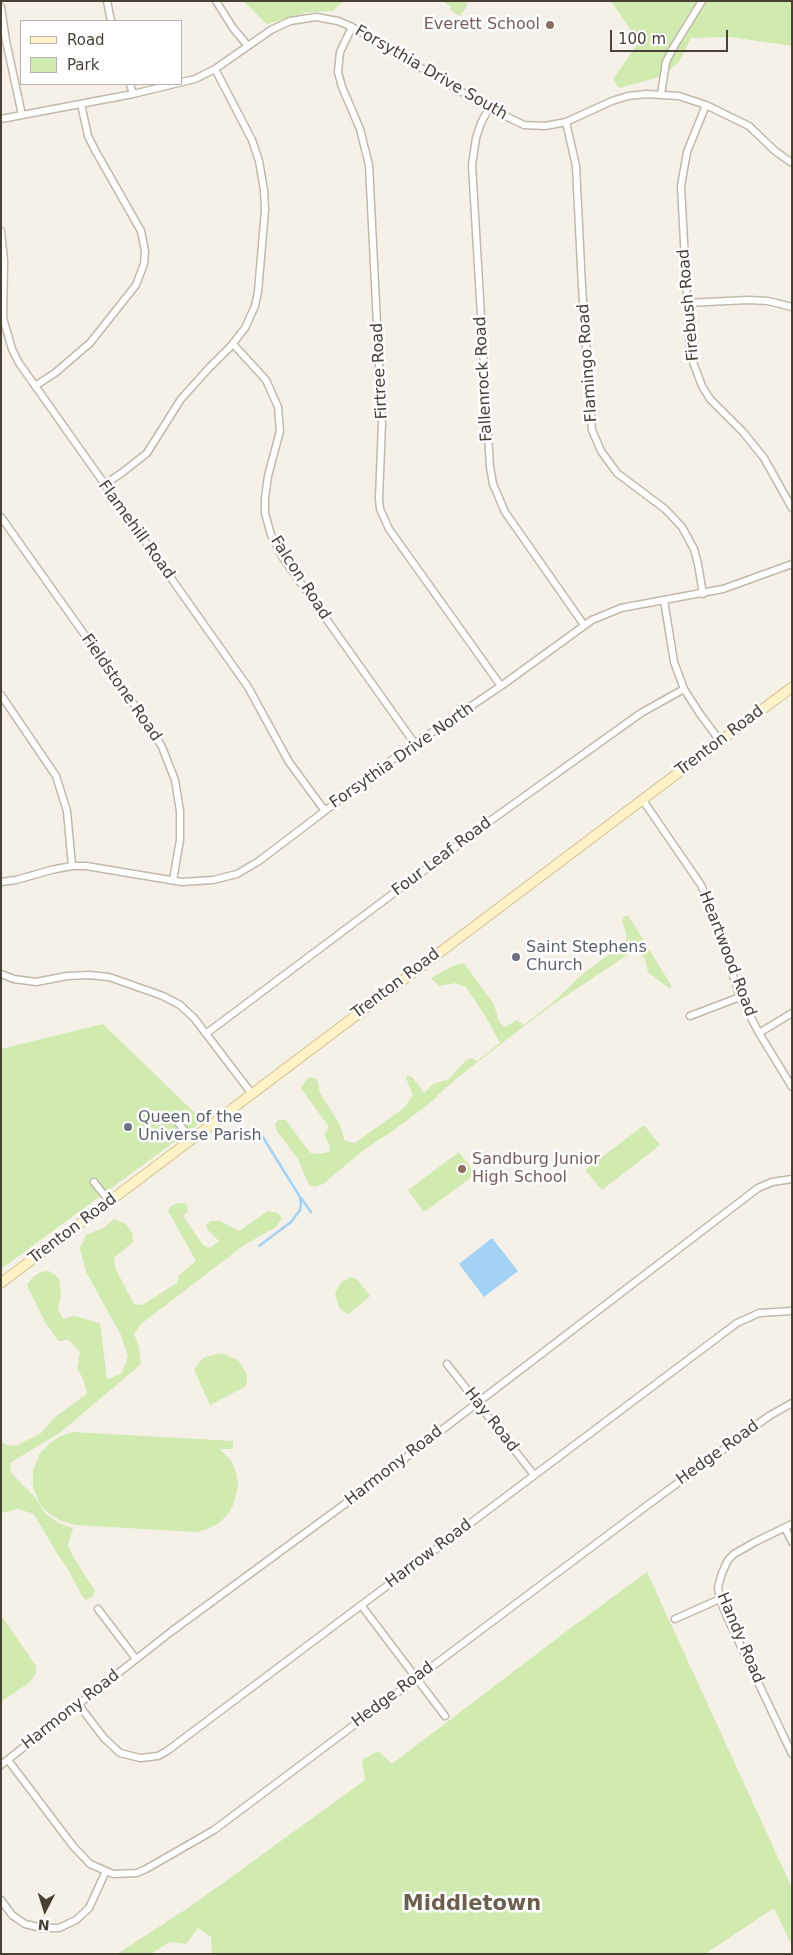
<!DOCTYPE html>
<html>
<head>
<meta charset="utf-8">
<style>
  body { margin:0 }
  #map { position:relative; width:793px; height:1955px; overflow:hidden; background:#f5f1e8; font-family:"DejaVu Sans",sans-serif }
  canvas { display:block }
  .frame { position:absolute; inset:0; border:2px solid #484136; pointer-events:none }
  .legend { position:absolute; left:20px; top:20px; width:162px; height:65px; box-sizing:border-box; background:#fff; border:1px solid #b6b3af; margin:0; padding:6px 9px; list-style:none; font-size:15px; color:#484136 }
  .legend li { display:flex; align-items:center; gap:10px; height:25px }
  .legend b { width:25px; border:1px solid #b6b3af }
  .north { position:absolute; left:20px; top:1885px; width:50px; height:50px; -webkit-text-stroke:4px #fff; paint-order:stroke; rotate:185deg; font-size:14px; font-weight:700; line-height:20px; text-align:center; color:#484136 }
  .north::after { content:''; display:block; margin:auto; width:18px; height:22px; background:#484136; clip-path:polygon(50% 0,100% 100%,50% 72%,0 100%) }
  .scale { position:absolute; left:610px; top:30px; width:118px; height:22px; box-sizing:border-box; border:2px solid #484136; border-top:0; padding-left:6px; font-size:15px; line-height:18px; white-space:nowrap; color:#484136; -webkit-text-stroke:4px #fff; paint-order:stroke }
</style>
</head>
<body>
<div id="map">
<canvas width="793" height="1955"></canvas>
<div class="frame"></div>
<ul class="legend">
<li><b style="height:6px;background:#fff2c7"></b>Road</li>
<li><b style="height:14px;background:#d0eaaf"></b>Park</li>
</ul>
<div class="north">N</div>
<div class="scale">100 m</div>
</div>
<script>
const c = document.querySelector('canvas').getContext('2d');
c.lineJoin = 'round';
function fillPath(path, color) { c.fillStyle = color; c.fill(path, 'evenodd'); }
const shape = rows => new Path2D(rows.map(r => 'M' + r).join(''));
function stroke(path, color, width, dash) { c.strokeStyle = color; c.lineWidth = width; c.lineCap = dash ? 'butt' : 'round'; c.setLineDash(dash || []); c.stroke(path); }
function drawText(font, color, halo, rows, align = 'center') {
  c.font = font + ' "DejaVu Sans",sans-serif'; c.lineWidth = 5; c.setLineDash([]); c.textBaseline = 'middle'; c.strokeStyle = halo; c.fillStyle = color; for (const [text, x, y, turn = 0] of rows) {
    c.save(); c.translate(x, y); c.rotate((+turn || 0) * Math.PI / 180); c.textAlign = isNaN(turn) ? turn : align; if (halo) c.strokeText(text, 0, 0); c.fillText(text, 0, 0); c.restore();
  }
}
const green = shape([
  [243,1,343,1,333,11,308,12,267,24],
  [443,1,467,1,467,6,460,16,449,9,451,7],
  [611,1,792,1,792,46,730,37,691,38,679,62,663,76,619,88,613,79,639,42],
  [628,915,671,985,670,989,648,972,645,959,638,951,635,950,552,1005,471,1067,443,1090,429,1104,391,1132,365,1149,323,1184,315,1187,309,1185,298,1159,276,1130,275,1123,279,1120,286,1120,310,1153,319,1154,329,1152,330,1145,326,1140,325,1134,329,1127,301,1088,307,1079,311,1077,317,1080,320,1093,339,1123,345,1141,355,1143,405,1107,413,1095,406,1078,408,1076,412,1077,424,1093,433,1084,449,1079,466,1060,471,1058,477,1061,500,1043,486,1017,466,987,456,983,439,986,431,978,453,966,464,963,493,1003,500,1023,505,1027,517,1020,524,1025,551,1004,584,973,623,944,627,937,622,921,624,917],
  [103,1024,203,1121,1,1269,1,1049],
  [644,1125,660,1145,602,1190,585,1170],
  [459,1152,476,1174,424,1212,408,1190],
  [178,1203,187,1204,188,1211,183,1216,203,1245,210,1248,219,1241,208,1230,206,1226,210,1221,220,1221,239,1231,268,1211,278,1213,282,1218,276,1227,244,1245,141,1324,134,1334,139,1347,141,1364,61,1432,10,1463,11,1473,35,1497,45,1513,58,1523,73,1528,68,1546,74,1558,95,1591,92,1597,86,1600,82,1596,68,1569,56,1552,34,1514,18,1509,1,1513,1,1442,6,1445,15,1446,40,1434,56,1416,87,1394,83,1379,77,1368,80,1352,69,1340,58,1341,44,1320,27,1285,33,1277,41,1272,49,1271,59,1278,61,1294,58,1309,63,1319,74,1316,100,1323,107,1379,121,1374,128,1357,121,1335,86,1272,80,1248,86,1235,104,1228,114,1219,126,1224,132,1233,133,1242,114,1258,115,1268,134,1304,142,1305,177,1283,179,1275,196,1261,168,1211,171,1206],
  [351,1277,357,1279,370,1296,349,1314,341,1310,338,1305,335,1293,341,1282],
  [216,1354,224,1354,239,1361,247,1375,247,1382,245,1387,210,1405,194,1370,203,1358],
  [73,1432,233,1441,233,1449,220,1449,232,1462,237,1475,238,1487,234,1503,229,1513,219,1523,207,1529,196,1532,75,1525,59,1520,46,1511,40,1504,33,1487,33,1471,40,1453,50,1443,61,1436],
  [647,1572,792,1888,792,1946,774,1908,705,1954,212,1954,211,1937,198,1928,186,1944,169,1942,151,1954,117,1954,194,1904,365,1780,362,1760,378,1751,392,1764,572,1627],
  [1,1615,36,1666,36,1673,30,1682,1,1702]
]);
const water = shape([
  [492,1238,518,1271,484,1297,459,1264]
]);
const stream = shape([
  [259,1131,300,1197,301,1203,300,1210,291,1222,259,1246],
  [301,1198,311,1212]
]);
const street = shape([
  [107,1,111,21],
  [216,1,233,28,248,46],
  [1,7,6,41,22,115],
  [352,27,340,52,338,72,342,87,360,129,369,165,382,423,379,498,380,509,389,529,501,686],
  [130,84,133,94],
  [661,94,666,62,673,48,702,1],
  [706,105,687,152,681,186,690,354,702,386,710,399,743,432,764,458,792,508],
  [489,108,481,123,476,138,472,165,490,467,493,484,505,512,584,625],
  [1,119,133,94,195,79,215,69,271,30,290,21,316,17,338,21,352,27,489,108,524,125,545,126,566,122,612,101,628,96,646,94,679,96,706,105,749,126,775,151,792,163],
  [566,122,576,166,582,287,592,430,601,451,617,473,665,509,682,527,694,549,698,564,703,594],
  [1,231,4,261,3,318,12,349,19,363,248,687,289,762,325,811],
  [686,303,748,300,768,301,792,307],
  [233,344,266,380,278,407,280,431,268,476,265,498,265,513,271,535,283,558,415,744],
  [35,386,55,373,90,343,136,285,144,264,145,251,141,231,95,150,88,136,81,104],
  [104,485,123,472,147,453,181,399,209,368,231,346,245,328,255,306,258,292,265,210,264,190,259,161,252,140,215,69],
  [1,517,150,727,162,747,175,780,180,811,180,840,173,880],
  [664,600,674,662,684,689,700,714,720,741],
  [1,695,56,776,67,811,72,866],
  [642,799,701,885,713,912,740,997,759,1033,792,1087],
  [1,882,16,880,51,870,72,866,86,866,182,882,213,880,237,874,259,861,401,753,501,686,592,620,621,608,723,589,792,564],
  [1,974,14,979,36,982,67,976,89,975,109,977,163,996,180,1005,194,1018,252,1094],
  [690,1016,740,997],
  [207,1033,490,821,641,713,684,689],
  [759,1033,792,1013],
  [176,1120,191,1139],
  [94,1182,109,1201],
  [447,1364,534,1475],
  [792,1524,755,1542,734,1554,728,1560,722,1573,718,1587,720,1599,728,1619,792,1754],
  [785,1528,792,1542],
  [361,1605,445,1716],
  [98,1609,136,1659],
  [675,1619,720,1599],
  [78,1704,104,1738,120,1753,140,1758,158,1756,167,1751,737,1323,759,1313,792,1311],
  [8,1760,73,1846,90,1864,113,1874,137,1873,146,1869,214,1830,645,1507,769,1416,792,1403],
  [1,1765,172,1631,353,1498,758,1188,772,1182,792,1179],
  [1,1900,12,1915,25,1924,42,1928,59,1928,76,1920,89,1908,106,1871]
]);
const secondary = shape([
  [1,1283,792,687]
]);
const markers = [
  [550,25,5,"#8d6e63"],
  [516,957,5,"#6b7280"],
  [128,1127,5,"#6b7280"],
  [462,1169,5,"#8d6e63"]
];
const educationNames = [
  ["Everett School",540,25],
  ["Sandburg Junior",472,1160,"left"],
  ["High School",472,1178,"left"]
];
const streetNames = [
  ["Forsythia Drive South",431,73,30],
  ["Firebush Road",689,305,-95],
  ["Flamingo Road",588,363,-94],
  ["Firtree Road",380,371,-93],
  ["Fallenrock Road",484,379,-93],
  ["Flamehill Road",136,530,54],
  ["Falcon Road",300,578,57],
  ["Fieldstone Road",121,688,55],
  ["Trenton Road",720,741,-37],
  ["Forsythia Drive North",402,756,-35],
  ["Four Leaf Road",442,857,-37],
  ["Heartwood Road",727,954,69],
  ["Trenton Road",396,984,-37],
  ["Trenton Road",73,1229,-37],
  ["Hay Road",491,1420,52],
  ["Hedge Road",718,1453,-36],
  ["Harmony Road",394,1466,-38],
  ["Harrow Road",429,1554,-37],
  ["Handy Road",740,1638,67],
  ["Hedge Road",393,1695,-37],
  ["Harmony Road",71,1710,-38]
];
const worshipNames = [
  ["Saint Stephens",526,948],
  ["Church",526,966],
  ["Queen of the",138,1118],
  ["Universe Parish",138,1136]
];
const districtNames = [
  ["Middletown",472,1905]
];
fillPath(green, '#d0eaaf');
fillPath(water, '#a2d2f4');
stroke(stream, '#a2d2f4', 2.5);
stroke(street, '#c1b9aa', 9);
stroke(secondary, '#d7c596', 11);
stroke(street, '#fff', 6);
stroke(secondary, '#fff2c7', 9);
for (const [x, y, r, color] of markers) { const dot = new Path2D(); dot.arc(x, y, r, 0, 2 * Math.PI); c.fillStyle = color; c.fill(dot); stroke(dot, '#fff', 2); }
drawText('16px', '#785e54', '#fff', educationNames, 'right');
drawText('16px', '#484136', '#fff', streetNames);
drawText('16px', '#5b616d', '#fff', worshipNames, 'left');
drawText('bold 21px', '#6c5f4d', '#fff', districtNames);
</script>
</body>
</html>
